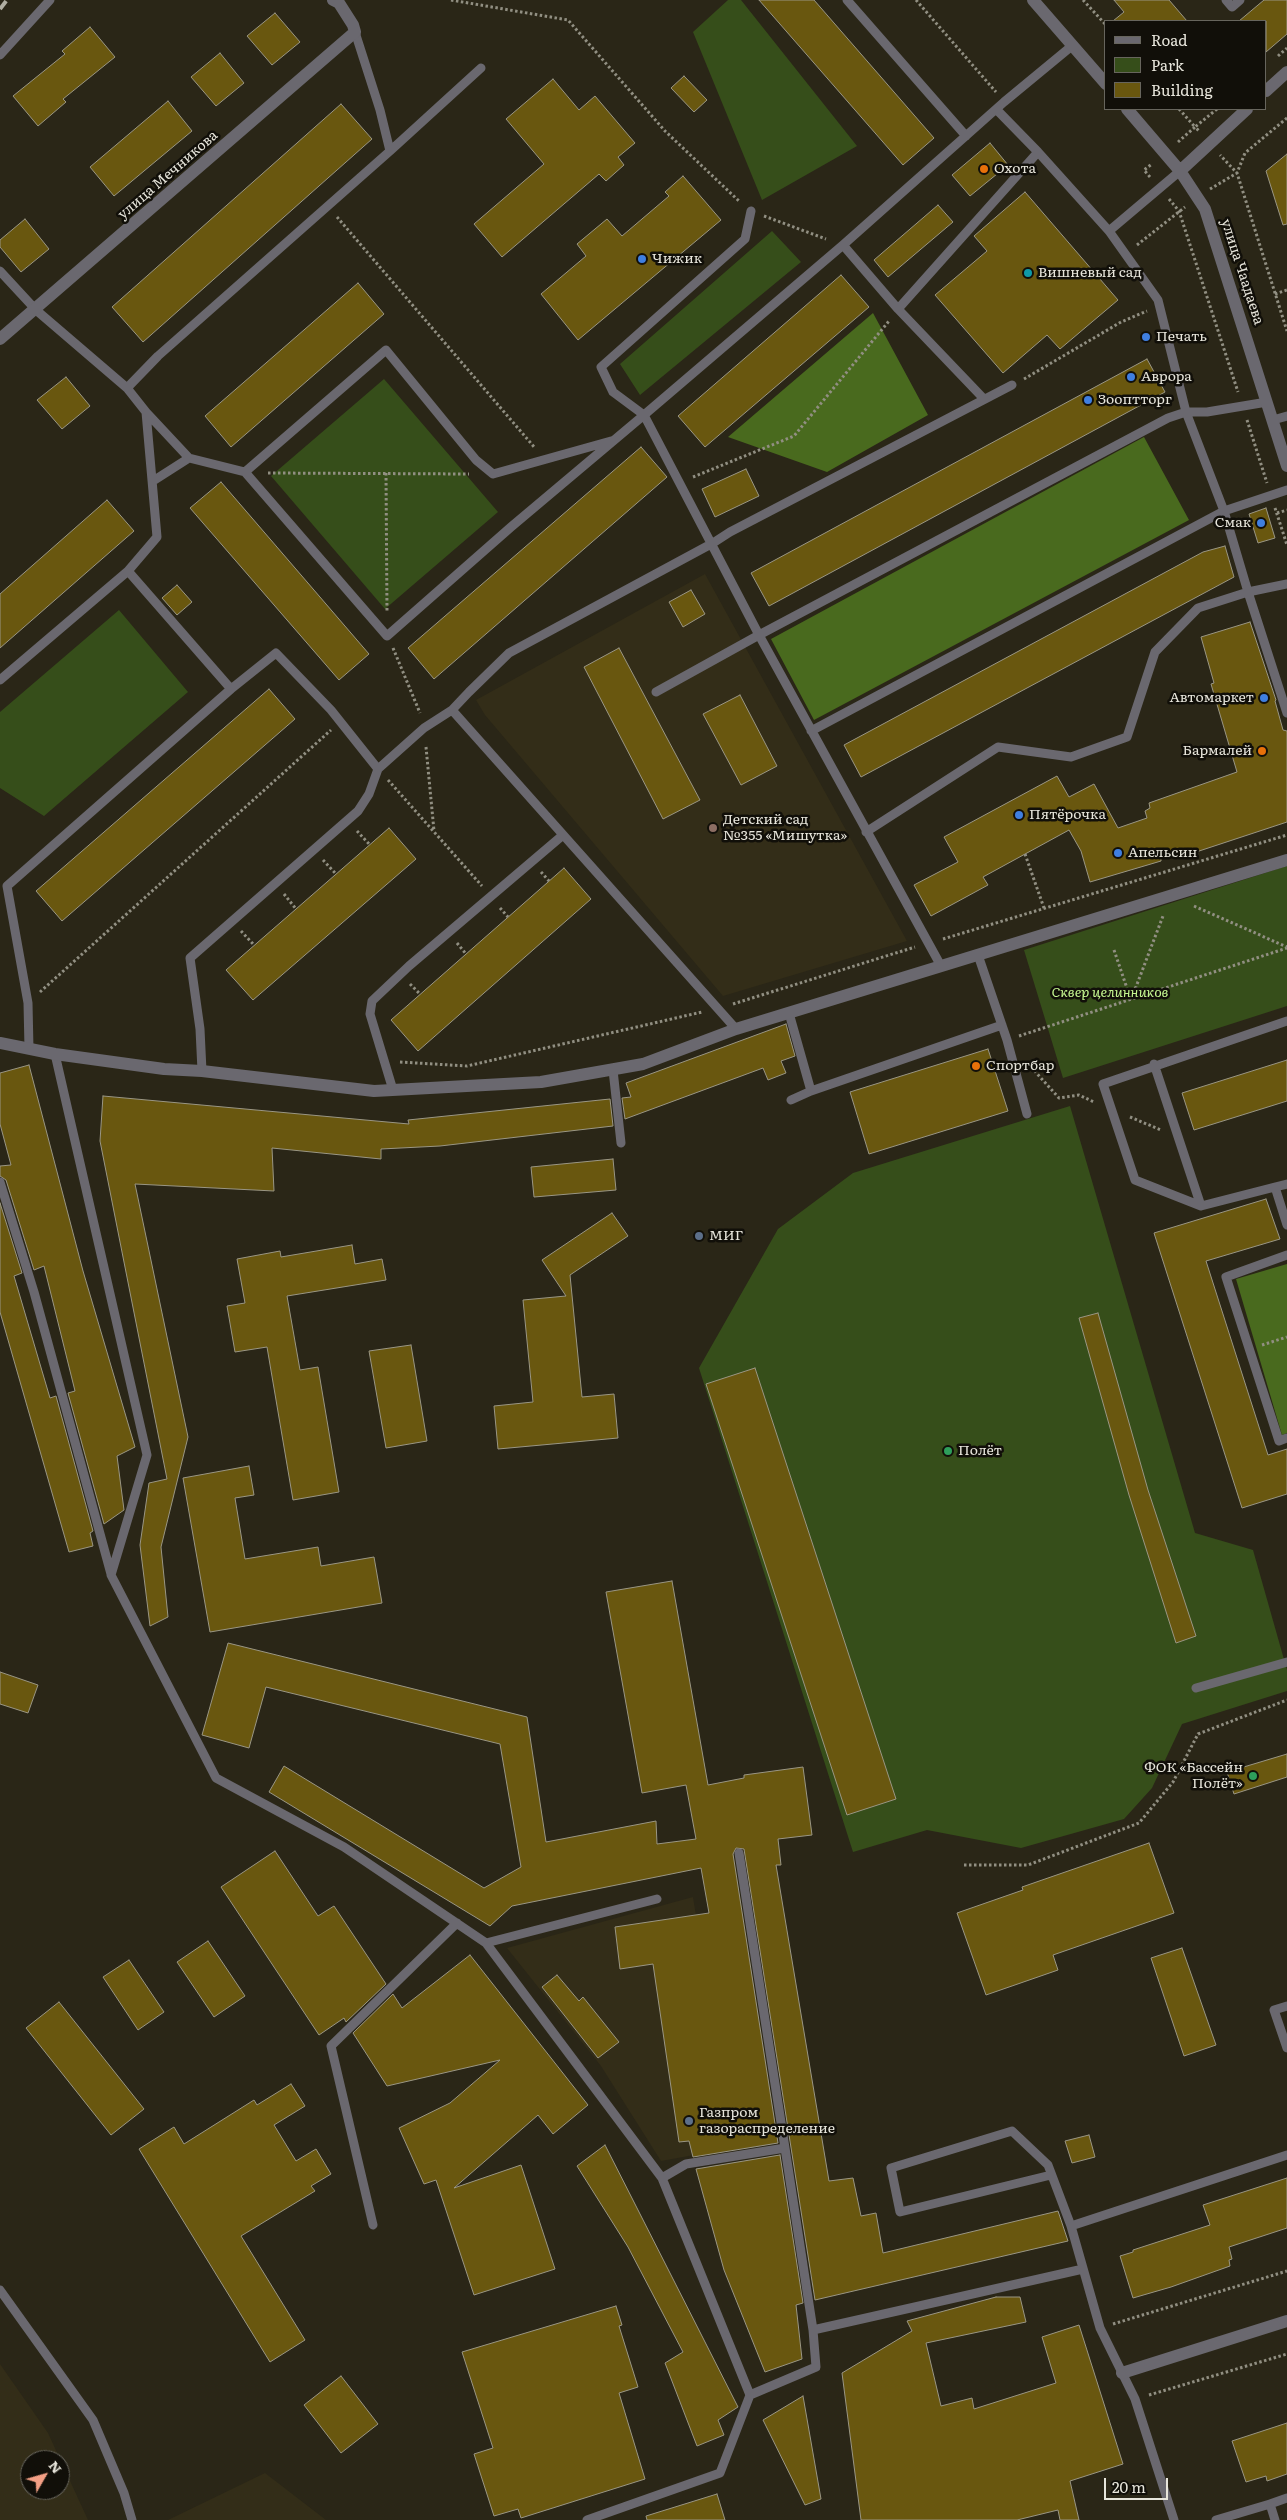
<!DOCTYPE html>
<html>
<head>
<meta charset="utf-8">
<style>
  body { margin:0 }
  #map { position:relative; width:1287px; height:2520px; overflow:hidden; background:#2a2617; font-family:Literata,serif }
  canvas { display:block }
  .legend { position:absolute; left:1104px; top:20px; width:162px; height:90px; box-sizing:border-box; background:#110f09; border:1px solid #67655d; margin:0; padding:6px 9px; list-style:none; font-size:15px; color:#e7e5db }
  .legend li { display:flex; align-items:center; gap:10px; height:25px }
  .legend b { width:25px; border:1px solid #67655d }
  .north { position:absolute; left:20px; top:2450px; width:50px; height:50px; box-sizing:border-box; background:#110f09; border:1px solid #67655d; border-radius:50%; rotate:52deg; font-size:14px; font-weight:700; line-height:20px; text-align:center; color:#e7e5db }
  .north::after { content:''; display:block; margin:auto; width:18px; height:22px; background:#f39f85; clip-path:polygon(50% 0,100% 100%,50% 72%,0 100%) }
  .scale { position:absolute; left:1104px; top:2478px; width:64px; height:22px; box-sizing:border-box; border:2px solid #e7e5db; border-top:0; padding-left:6px; font-size:15px; line-height:18px; white-space:nowrap; color:#e7e5db; -webkit-text-stroke:4px #110f09; paint-order:stroke }
</style>
</head>
<body>
<div id="map">
<canvas width="1287" height="2520"></canvas>
<ul class="legend">
<li><b style="height:6px;background:#6a686f"></b>Road</li>
<li><b style="height:14px;background:#364e1a"></b>Park</li>
<li><b style="height:14px;background:#69570f"></b>Building</li>
</ul>
<div class="north">N</div>
<div class="scale">20 m</div>
</div>
<script>
const c = document.querySelector('canvas').getContext('2d');
c.lineJoin = 'round';
function fillPath(path, color) { c.fillStyle = color; c.fill(path, 'evenodd'); }
const shape = rows => new Path2D(rows.map(r => 'M' + r).join(''));
function stroke(path, color, width, dash) { c.strokeStyle = color; c.lineWidth = width; c.lineCap = dash ? 'butt' : 'round'; c.setLineDash(dash || []); c.stroke(path); }
function drawText(font, color, halo, rows, align = 'center') {
  c.font = font + ' Literata,serif'; c.lineWidth = 5; c.setLineDash([]); c.textBaseline = 'middle'; c.strokeStyle = halo; c.fillStyle = color; for (const [text, x, y, turn = 0] of rows) {
    c.save(); c.translate(x, y); c.rotate((+turn || 0) * Math.PI / 180); c.textAlign = isNaN(turn) ? turn : align; if (halo) c.strokeText(text, 0, 0); c.fillText(text, 0, 0); c.restore();
  }
}
const built = shape([
  [705,574,907,941,723,996,485,715,476,700],
  [693,1897,733,2148,661,2161,601,2066,507,1948],
  [0,2364,48,2433,88,2520,0,2520],
  [30,2460,60,2460,60,2490,30,2490],
  [265,2473,326,2520,168,2520]
]);
const green = shape([
  [728,0,741,0,857,146,762,200,693,32],
  [772,231,801,262,640,395,620,364],
  [384,379,498,512,385,609,271,476],
  [119,610,188,692,44,816,0,788,0,712],
  [1287,866,1287,1006,1063,1078,1024,950],
  [1070,1106,1195,1533,1253,1550,1287,1670,1287,1691,1182,1724,1152,1788,1124,1819,1021,1848,927,1830,853,1852,699,1368,778,1229,853,1173]
]);
const forest = shape([
  [873,313,928,415,827,472,728,437],
  [1144,437,1189,520,814,720,771,639],
  [1287,1264,1287,1433,1282,1435,1236,1279]
]);
const building = shape([
  [759,0,814,0,934,138,903,165,759,0],
  [1114,0,1169,0,1187,21,1113,21,1124,12,1114,0],
  [1264,0,1287,0,1287,34,1266,52,1266,21,1239,21,1264,0],
  [275,13,300,42,272,65,247,36,275,13],
  [90,27,115,57,63,99,66,102,38,126,13,96,65,54,62,51,90,27],
  [220,53,244,83,216,106,191,77,220,53],
  [684,76,707,100,694,112,671,88,684,76],
  [553,79,579,110,595,96,635,143,618,157,624,165,606,181,599,174,502,257,474,224,544,164,506,119,553,79],
  [168,101,192,131,114,196,90,167,168,101],
  [341,104,372,139,143,342,112,307,341,104],
  [990,143,1008,165,970,196,952,175,990,143],
  [1287,154,1287,224,1283,225,1266,171,1287,154],
  [683,176,721,220,578,340,541,294,586,256,577,244,607,219,622,236,669,196,665,192,683,176],
  [1025,192,1118,300,1060,349,1047,335,1003,373,935,295,987,251,974,236,1025,192],
  [938,205,953,222,888,277,874,260,938,205],
  [25,219,49,249,21,272,0,247,0,240,25,219],
  [841,275,869,307,705,447,678,416,841,275],
  [358,283,384,314,231,447,205,416,358,283],
  [1147,359,1165,392,769,606,751,573,1147,359],
  [66,377,90,406,62,429,37,400,66,377],
  [641,447,667,477,434,679,408,648,641,447],
  [746,469,759,496,715,517,702,489,746,469],
  [221,482,369,654,339,680,190,508,221,482],
  [107,500,134,531,0,648,0,594,107,500],
  [1266,508,1275,538,1258,543,1249,514,1266,508],
  [1225,546,1234,577,861,777,844,745,1203,552,1225,546],
  [177,585,192,602,177,615,162,598,177,585],
  [691,590,705,614,683,627,669,602,691,590],
  [1250,622,1276,700,1275,701,1283,730,1287,731,1287,822,1187,855,1183,851,1161,858,1161,861,1090,882,1081,851,1069,830,983,877,988,885,931,916,914,885,958,862,944,837,1057,776,1069,797,1094,784,1118,828,1147,818,1145,811,1150,808,1149,803,1237,772,1211,684,1214,683,1201,637,1250,622],
  [619,648,700,800,663,819,584,667,619,648],
  [269,689,295,719,62,921,36,891,269,689],
  [740,695,777,766,741,785,703,714,740,695],
  [389,828,416,859,253,1000,226,970,389,828],
  [564,868,591,899,418,1051,391,1020,564,868],
  [786,1024,795,1056,781,1061,786,1073,768,1080,763,1068,625,1119,622,1098,631,1097,626,1083,786,1024],
  [988,1049,1008,1111,869,1154,850,1092,988,1049],
  [1287,1060,1287,1101,1194,1130,1182,1093,1287,1060],
  [29,1065,83,1271,135,1447,117,1456,124,1510,104,1524,68,1393,75,1391,44,1266,34,1270,6,1180,0,1176,0,1166,11,1165,0,1124,0,1073,29,1065],
  [103,1096,409,1124,408,1120,610,1099,613,1126,440,1146,381,1149,381,1159,272,1148,274,1191,135,1184,188,1437,161,1547,168,1617,150,1626,140,1545,149,1483,167,1479,100,1141,103,1096],
  [613,1159,616,1190,534,1197,531,1167,613,1159],
  [1266,1199,1280,1239,1206,1261,1268,1455,1287,1449,1287,1494,1242,1508,1154,1233,1266,1199],
  [0,1203,22,1273,14,1276,50,1398,56,1396,93,1531,90,1533,93,1546,69,1552,0,1312,0,1203],
  [612,1213,628,1236,570,1275,582,1397,614,1394,618,1438,498,1449,494,1406,533,1402,523,1300,566,1296,542,1260,612,1213],
  [352,1245,355,1264,382,1259,386,1280,287,1296,300,1370,318,1367,339,1492,293,1500,267,1347,235,1352,227,1306,245,1303,237,1259,280,1251,281,1257,352,1245],
  [1098,1313,1148,1490,1196,1636,1176,1643,1129,1495,1079,1318,1098,1313],
  [411,1345,427,1441,386,1448,369,1351,411,1345],
  [755,1368,896,1799,847,1815,706,1384,755,1368],
  [249,1466,254,1495,235,1498,245,1559,318,1547,321,1566,374,1557,382,1603,210,1632,183,1478,249,1466],
  [672,1581,708,1785,744,1778,744,1775,803,1767,812,1835,778,1839,781,1865,776,1865,829,2181,853,2178,861,2216,876,2213,883,2253,1058,2211,1068,2241,815,2300,744,1849,736,1848,733,1854,778,2143,693,2157,689,2141,679,2142,653,1964,620,1969,615,1927,709,1913,701,1868,512,1906,490,1926,269,1792,284,1766,484,1888,521,1867,500,1744,266,1687,249,1748,202,1735,228,1643,527,1717,546,1842,656,1821,657,1844,696,1839,686,1785,642,1793,606,1592,672,1581],
  [0,1672,38,1685,28,1713,0,1704,0,1672],
  [1287,1754,1287,1777,1234,1794,1227,1772,1287,1754],
  [1149,1843,1174,1913,1053,1955,1058,1970,986,1995,957,1913,1023,1890,1022,1887,1149,1843],
  [275,1851,318,1916,334,1906,386,1984,346,2022,344,2018,319,2035,221,1887,275,1851],
  [208,1941,245,1996,214,2017,177,1962,208,1941],
  [1182,1948,1216,2045,1184,2056,1151,1958,1182,1948],
  [470,1955,588,2105,553,2134,538,2115,454,2188,521,2165,555,2269,474,2295,436,2180,424,2184,399,2128,450,2103,500,2060,387,2086,353,2033,393,1994,402,2008,470,1955],
  [129,1960,164,2012,138,2030,103,1977,129,1960],
  [557,1975,579,2001,583,1997,619,2042,598,2058,542,1987,557,1975],
  [59,2002,144,2109,111,2135,26,2028,59,2002],
  [291,2084,305,2106,274,2125,296,2161,316,2149,331,2174,311,2186,315,2191,241,2236,305,2340,270,2362,139,2149,174,2127,184,2144,254,2100,257,2105,291,2084],
  [1089,2135,1095,2157,1072,2163,1065,2141,1089,2135],
  [605,2145,738,2407,718,2420,724,2435,697,2446,665,2363,683,2352,628,2247,577,2166,605,2145],
  [780,2155,803,2303,796,2305,802,2359,765,2372,724,2270,696,2169,780,2155],
  [1287,2178,1287,2228,1229,2247,1232,2259,1229,2260,1230,2266,1171,2287,1133,2298,1120,2256,1133,2252,1133,2250,1210,2225,1203,2205,1287,2178],
  [996,2297,1020,2297,1026,2322,926,2343,941,2406,972,2398,974,2409,1056,2383,1042,2337,1079,2325,1123,2464,1070,2481,1079,2520,1060,2520,1058,2510,1017,2520,861,2520,842,2373,912,2331,907,2321,996,2297],
  [616,2306,622,2325,619,2326,638,2387,619,2393,645,2479,521,2518,518,2509,494,2516,474,2454,493,2448,462,2352,616,2306],
  [341,2376,378,2424,341,2453,304,2405,341,2376],
  [803,2396,821,2499,805,2505,763,2420,803,2396],
  [1287,2423,1287,2474,1267,2481,1266,2476,1246,2482,1232,2441,1287,2423],
  [717,2494,725,2520,647,2520,646,2516,717,2494]
]);
const path = shape([
  [451,0,568,20,665,131,740,202],
  [916,0,996,92],
  [1083,0,1106,25],
  [1278,56,1287,48],
  [1179,109,1195,127,1217,109],
  [1287,118,1245,153,1237,173,1287,331],
  [1178,142,1195,127,1199,131],
  [1150,177,1144,170,1152,164],
  [1210,189,1237,173,1220,155],
  [1169,199,1179,211,1238,392],
  [764,216,826,239],
  [337,217,535,448],
  [1137,245,1185,207],
  [1275,294,1287,290],
  [1024,379,1121,322,1147,311],
  [1247,420,1267,483],
  [268,473,469,474],
  [386,473,387,613],
  [693,477,794,436,889,321],
  [1275,508,1287,545],
  [1277,513,1287,510],
  [393,648,420,713],
  [426,747,434,831],
  [388,780,482,886],
  [357,831,370,845],
  [1025,854,1044,908],
  [323,860,336,874],
  [541,872,549,881],
  [284,894,296,909],
  [1194,906,1287,947],
  [500,908,508,917],
  [241,931,254,945],
  [943,939,1287,835],
  [457,943,466,954],
  [1114,950,1131,1000,1163,916],
  [410,984,420,994],
  [40,992,331,730],
  [733,1004,915,947],
  [1019,1036,1287,948],
  [400,1062,467,1066,702,1012],
  [1031,1067,1059,1098,1079,1095,1094,1102],
  [1130,1117,1161,1130],
  [1262,1345,1287,1337],
  [964,1865,1028,1865,1139,1823,1173,1782,1198,1734,1287,1700],
  [1113,2324,1287,2271],
  [1149,2395,1287,2354]
]);
const service = shape([
  [847,0,966,136],
  [1226,0,1232,7,1240,0],
  [0,55,50,0],
  [997,110,1038,152,1109,231,1158,300,1186,412,1207,412,1267,402],
  [390,151,481,68],
  [1109,231,1180,171],
  [843,245,898,309],
  [0,271,36,310,127,388],
  [984,399,898,309,1038,152],
  [146,412,189,458,245,472],
  [1273,420,1287,416],
  [611,441,493,474,476,460,386,350,245,472,387,636,511,527,644,415,613,392,601,367,745,239,751,211],
  [153,481,189,458],
  [1287,584,1248,592,1287,713],
  [0,680,128,571],
  [231,689,276,653,331,710,378,769],
  [656,692,759,635,1168,418,1186,412,1224,511,1287,490],
  [452,710,736,1029],
  [811,731,1224,511,1248,592,1198,608,1155,652,1127,737,1071,757,998,747,866,832],
  [978,955,1007,1040,1027,1114],
  [941,966,759,635,644,415,843,245,1004,102,1073,45],
  [789,1013,811,1091,791,1100],
  [29,1049,28,1003,7,886,231,689,128,571,157,537,146,412,127,388,158,356,390,151,380,110,355,32],
  [55,1054,147,1455,111,1575,216,1778,344,1847,486,1943,662,2178,750,2395,816,2367,813,2330,1083,2269],
  [1154,1064,1201,1206],
  [613,1070,621,1143],
  [202,1071,200,1029,190,958,358,811,369,794,378,769,424,728,452,710,469,692,509,653,713,543,730,532,1012,385],
  [393,1090,370,1014,372,1001,409,966,563,835],
  [811,1091,1002,1025],
  [0,1182,34,1292,111,1574],
  [1287,1184,1275,1187,1287,1225],
  [1275,1187,1201,1206,1135,1180,1103,1084,1287,1021],
  [1287,1255,1226,1277,1279,1441,1287,1438],
  [1196,1688,1287,1662],
  [739,1853,785,2148],
  [486,1943,657,1899],
  [1287,2006,1274,2010,1287,2048],
  [1051,2175,900,2212,891,2168,1012,2131,1048,2165,1071,2226,1100,2328,1135,2399,1174,2520],
  [662,2178,686,2164,785,2148,813,2330],
  [373,2225,331,2046,457,1923],
  [1071,2226,1287,2155],
  [0,2290,93,2420,124,2493,132,2520],
  [587,2520,720,2473,750,2395],
  [1216,2520,1270,2504],
  [1275,2520,1270,2504,1287,2498]
]);
const minor = shape([
  [0,339,355,32,353,25,339,3,333,0],
  [0,1043,55,1054,164,1069,202,1071,374,1091,541,1082,643,1064,736,1029,1287,860],
  [1122,2373,1287,2321]
]);
const tertiary = shape([
  [1033,0,1106,84],
  [1266,91,1287,72],
  [1127,109,1180,171,1205,209,1287,466],
  [1180,171,1247,109]
]);
const rail = shape([
  [0,9,7,0]
]);
const markers = [
  [984,169,5,"#e8710a"],
  [642,259,5,"#3f7fe0"],
  [1028,273,5,"#0f9aa8"],
  [1146,337,5,"#3f7fe0"],
  [1131,377,5,"#3f7fe0"],
  [1088,400,5,"#3f7fe0"],
  [1261,523,5,"#3f7fe0"],
  [1264,698,5,"#3f7fe0"],
  [1262,751,5,"#e8710a"],
  [1019,815,5,"#3f7fe0"],
  [713,828,5,"#8d6e63"],
  [1118,853,5,"#3f7fe0"],
  [976,1066,5,"#e8710a"],
  [699,1236,5,"#5c6f8a"],
  [948,1451,5,"#2e9e5b"],
  [1253,1776,5,"#2e9e5b"],
  [689,2121,5,"#5c6f8a"]
];
const poiNames = [
  ["Охота",994,169],
  ["Чижик",652,259],
  ["Вишневый сад",1038,273],
  ["Печать",1156,337],
  ["Аврора",1141,377],
  ["Зооптторг",1098,400],
  ["Смак",1251,523,"right"],
  ["Автомаркет",1254,698,"right"],
  ["Бармалей",1252,751,"right"],
  ["Пятёрочка",1029,815],
  ["Детский сад",723,820],
  ["№355 «Мишутка»",723,836],
  ["Апельсин",1128,853],
  ["Спортбар",986,1066],
  ["МИГ",709,1236],
  ["Полёт",958,1451],
  ["ФОК «Бассейн",1243,1768,"right"],
  ["Полёт»",1243,1784,"right"],
  ["Газпром",699,2113],
  ["газораспределение",699,2129]
];
const streetNames = [
  ["улица Мечникова",168,175,-41],
  ["улица Чаадаева",1242,272,72]
];
const parkNames = [
  ["Сквер целинников",1110,993]
];
fillPath(built, '#332d18');
fillPath(green, '#364e1a');
fillPath(forest, '#496a1e');
fillPath(building, '#69570f');
stroke(building, '#9a9684', 1);
stroke(path, '#918f82', 3, [2.5, 2.5]);
stroke(service, '#6a686f', 9);
stroke(minor, '#6a686f', 12);
stroke(tertiary, '#6a686f', 12);
stroke(rail, '#b0aea2', 4, [10, 5]);
for (const [x, y, r, color] of markers) { const dot = new Path2D(); dot.arc(x, y, r, 0, 2 * Math.PI); c.fillStyle = color; c.fill(dot); stroke(dot, '#110f09', 2); }
drawText('14px', '#e7e5db', '#110f09', poiNames, 'left');
drawText('14px', '#e7e5db', '#110f09', streetNames);
drawText('italic 14px', '#c4f690', '#110f09', parkNames);
</script>
</body>
</html>
